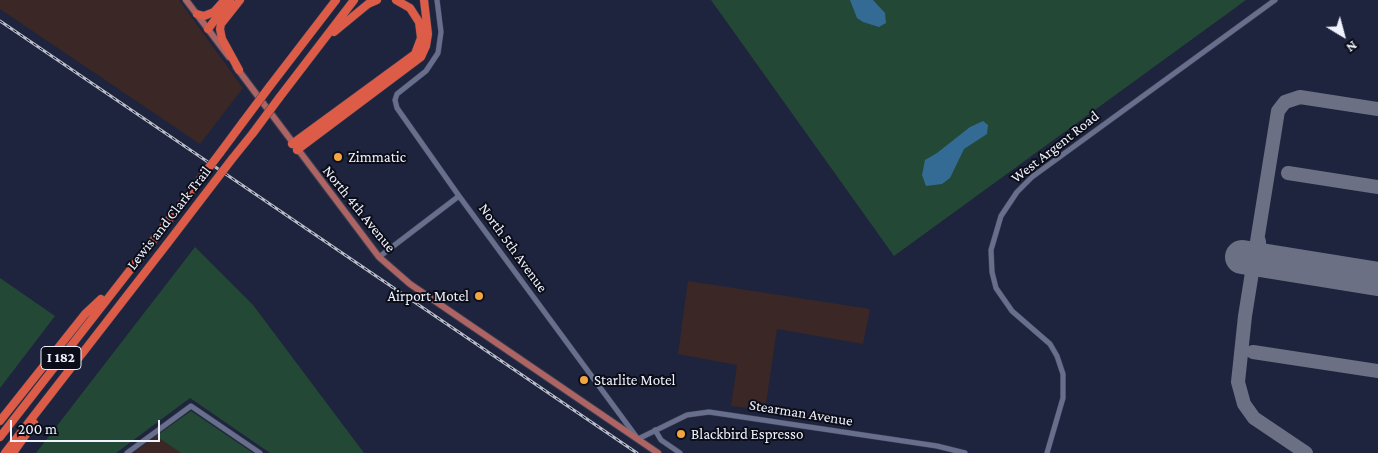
<!DOCTYPE html>
<html>
<head>
<meta charset="utf-8">
<style>
  body { margin:0 }
  #map { position:relative; width:1378px; height:453px; overflow:hidden; background:#1e243d; font-family:"Crimson Pro",serif }
  canvas { display:block }
  .north { position:absolute; left:1318px; top:10px; width:50px; height:50px; -webkit-text-stroke:4px #0b0e19; paint-order:stroke; rotate:143deg; font-size:14px; font-weight:700; line-height:20px; text-align:center; color:#f0f3fe }
  .north::after { content:''; display:block; margin:auto; width:18px; height:22px; background:#f0f3fe; clip-path:polygon(50% 0,100% 100%,50% 72%,0 100%) }
  .scale { position:absolute; left:10px; top:420px; width:150px; height:22px; box-sizing:border-box; border:2px solid #f0f3fe; border-top:0; padding-left:6px; font-size:15px; line-height:18px; white-space:nowrap; color:#f0f3fe; -webkit-text-stroke:4px #0b0e19; paint-order:stroke }
</style>
</head>
<body>
<div id="map">
<canvas width="1378" height="453"></canvas>
<div class="north">N</div>
<div class="scale">200 m</div>
</div>
<script>
const c = document.querySelector('canvas').getContext('2d');
c.lineJoin = 'round';
function fillPath(path, color) { c.fillStyle = color; c.fill(path, 'evenodd'); }
const shape = rows => new Path2D(rows.map(r => 'M' + r).join(''));
function stroke(path, color, width, dash) { c.strokeStyle = color; c.lineWidth = width; c.lineCap = dash ? 'butt' : 'round'; c.setLineDash(dash || []); c.stroke(path); }
function drawText(font, color, halo, rows, align = 'center') {
  c.font = font + ' "Crimson Pro",serif'; c.lineWidth = 4; c.setLineDash([]); c.textBaseline = 'middle'; c.strokeStyle = halo; c.fillStyle = color; for (const [text, x, y, turn = 0] of rows) {
    c.save(); c.translate(x, y); c.rotate((+turn || 0) * Math.PI / 180); c.textAlign = isNaN(turn) ? turn : align; if (halo) c.strokeText(text, 0, 0); c.fillText(text, 0, 0); c.restore();
  }
}
const industrial = shape([
  [0,0,179,0,243,88,200,144,0,9],
  [688,281,870,309,863,344,777,329,765,410,731,406,737,365,678,354],
  [156,436,181,453,133,453]
]);
const green = shape([
  [711,0,1246,0,894,256],
  [195,247,253,305,364,453,270,453,190,398,116,453,36,453],
  [0,278,55,316,0,388],
  [191,411,253,453,181,453,156,436]
]);
const water = shape([
  [850,0,873,0,885,13,886,23,879,27,863,22,857,18],
  [983,121,988,125,987,134,964,149,950,178,942,184,926,186,922,175,925,160,937,153,970,127]
]);
const taxiway = shape([
  [1288,173,1378,187],
  [1259,241,1259,248,1266,257,1288,264],
  [1253,352,1378,371],
  [1306,453,1254,418,1244,404,1238,382,1245,316,1278,111,1285,102,1300,97,1378,109]
]);
const runway = shape([
  [1242,257,1378,279]
]);
const minor = shape([
  [437,0,441,32,438,53,426,71,397,94,395,100,397,108,459,196,638,439,687,415,709,412,937,446,965,453],
  [379,257,459,196],
  [655,430,661,440,680,453],
  [127,453,191,406,260,453],
  [1047,453,1063,398,1063,374,1057,356,1050,344,1012,311,996,288,992,272,991,250,1001,216,1017,192,1032,177,1275,0]
]);
const major = shape([
  [186,0,229,57],
  [236,67,379,257,410,284,658,453]
]);
const highway = shape([
  [197,14,204,16,214,12,222,3],
  [208,29,230,0],
  [334,32,368,4,377,0],
  [239,70,222,39,220,29,221,24,240,0],
  [270,86,336,0],
  [279,98,354,0],
  [292,144,415,54,421,38,419,22,410,8,396,0],
  [297,150,421,57,426,46,428,34,424,0],
  [220,153,243,122],
  [232,159,253,133],
  [0,421,85,314,101,299],
  [0,437,155,238],
  [5,453,167,244],
  [13,453,34,423]
]);
const rail = shape([
  [0,21,637,453]
]);
const highwayBridge = shape([
  [243,122,270,86],
  [253,133,279,98],
  [155,238,220,153],
  [167,244,232,159]
]);
const markers = [
  [338,157,5,"#f2a541"],
  [479,296,5,"#f2a541"],
  [584,380,5,"#f2a541"],
  [681,434,5,"#f2a541"]
];
const shields = [
  [61,358,40]
];
const shieldNames = [
  ["I 182",61,358]
];
const streetNames = [
  ["West Argent Road",1055,147,-38],
  ["North 4th Avenue",359,209,51],
  ["Lewis and Clark Trail",169,218,-52],
  ["North 5th Avenue",513,248,54],
  ["Stearman Avenue",801,413,9]
];
const poiNames = [
  ["Zimmatic",348,157],
  ["Airport Motel",469,296,"right"],
  ["Starlite Motel",594,380],
  ["Blackbird Espresso",691,434]
];
fillPath(industrial, '#3b2725');
fillPath(green, '#244836');
fillPath(water, '#336b94');
stroke(taxiway, '#6b7084', 14);
stroke(runway, '#6b7084', 34);
stroke(minor, '#3b3f53', 6);
stroke(major, '#3b3f53', 8);
stroke(highway, '#3b3f53', 9);
stroke(minor, '#676f8d', 5);
stroke(major, '#ad6463', 6);
stroke(highway, '#dc5c47', 8);
stroke(rail, '#b8bcca', 3);
stroke(rail, '#0b0e19', 1, [4]);
stroke(highwayBridge, '#3b3f53', 9, []);
stroke(highwayBridge, '#dc5c47', 8);
for (const [x, y, r, color] of markers) { const dot = new Path2D(); dot.arc(x, y, r, 0, 2 * Math.PI); c.fillStyle = color; c.fill(dot); stroke(dot, '#0b0e19', 2); }
for (const [x, y, w] of shields) { const box = new Path2D(); box.roundRect(x - w / 2, y - 11.5, w, 23, 4); c.fillStyle = '#0b0e19'; c.fill(box); stroke(box, '#f0f3fe', 1); }
drawText('bold 14px', '#f0f3fe', null, shieldNames);
drawText('15px', '#f0f3fe', '#0b0e19', streetNames);
drawText('15px', '#f0f3fe', '#0b0e19', poiNames, 'left');
</script>
</body>
</html>
